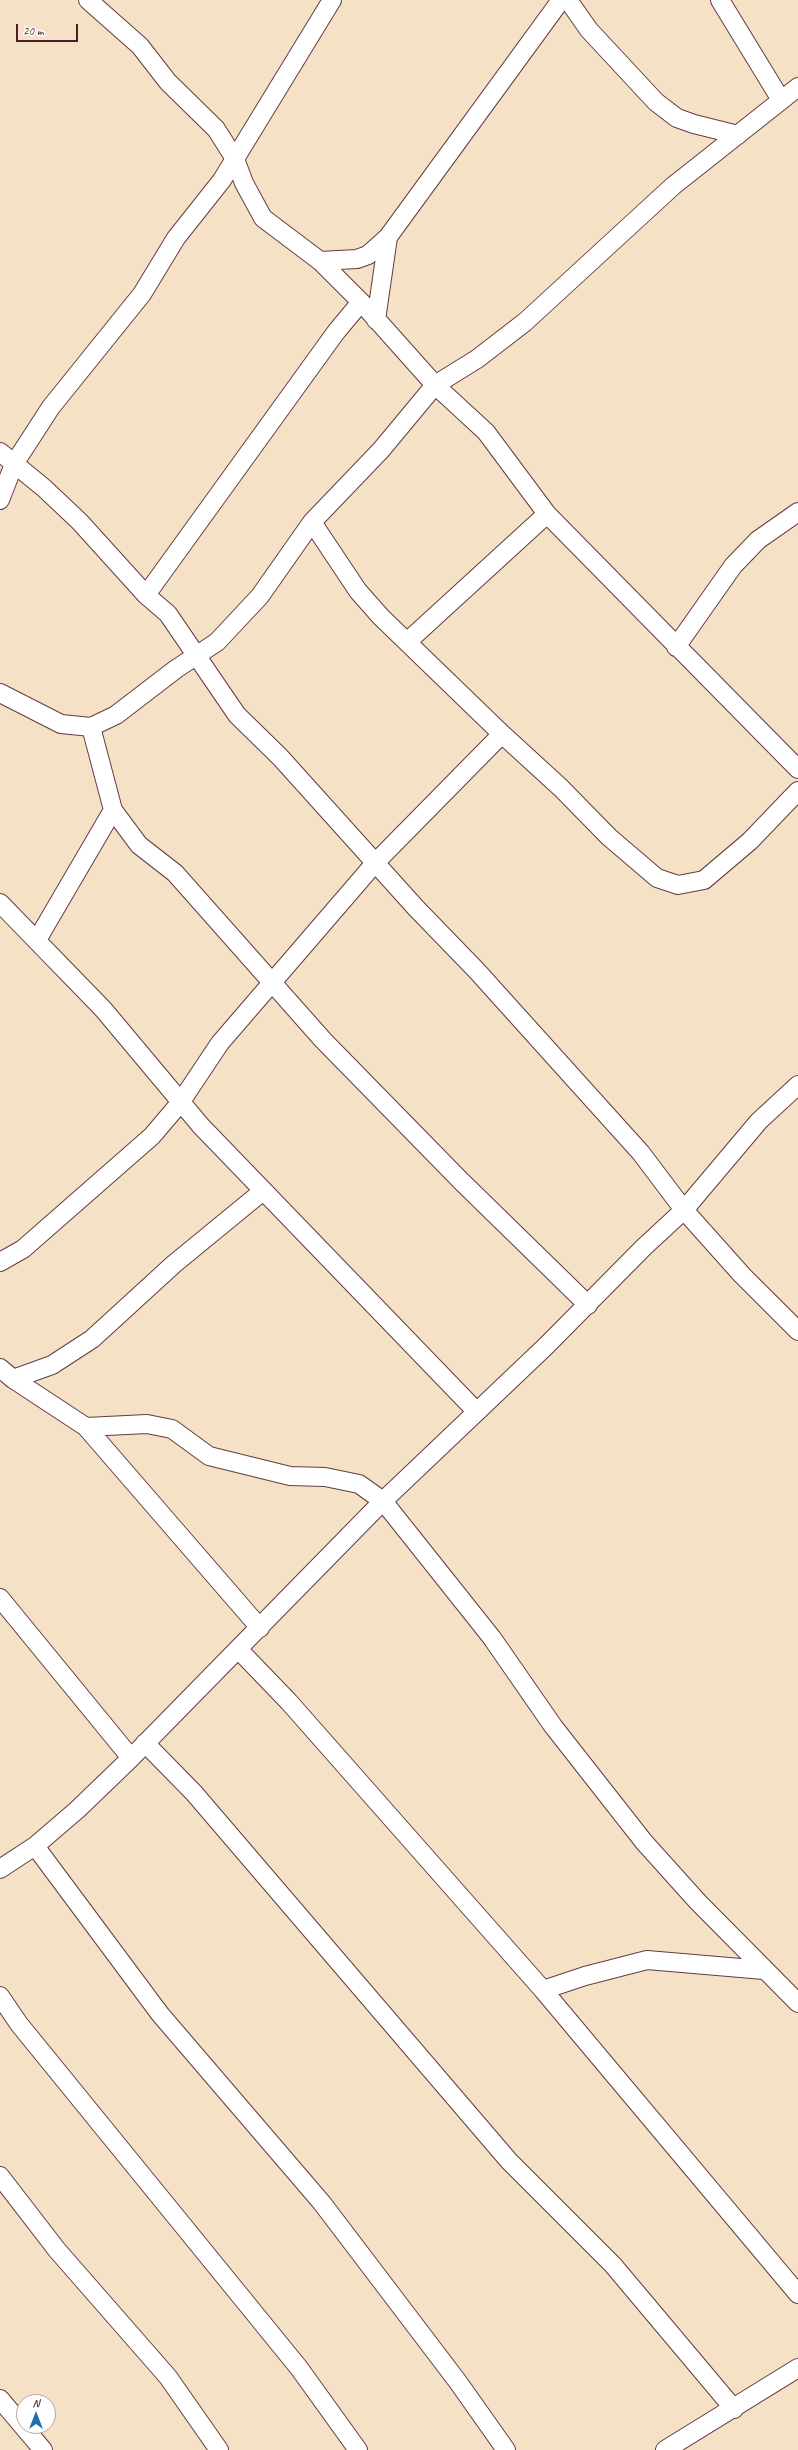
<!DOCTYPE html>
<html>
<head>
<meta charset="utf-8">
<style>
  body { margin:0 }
  #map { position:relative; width:798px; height:2450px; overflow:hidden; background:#f5e1c6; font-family:Caveat,sans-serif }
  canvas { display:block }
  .north { position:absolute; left:16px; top:2394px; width:40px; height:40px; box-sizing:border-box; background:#fff; border:1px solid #b7a5aa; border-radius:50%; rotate:0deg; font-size:11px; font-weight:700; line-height:16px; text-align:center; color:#4a1f2b }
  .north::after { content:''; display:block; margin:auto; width:14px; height:18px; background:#1f6fb2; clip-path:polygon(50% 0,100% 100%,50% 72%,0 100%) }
  .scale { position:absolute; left:16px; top:24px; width:62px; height:18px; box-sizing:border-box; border:2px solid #4a1f2b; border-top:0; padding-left:5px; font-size:12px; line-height:14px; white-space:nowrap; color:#4a1f2b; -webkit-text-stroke:3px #fff; paint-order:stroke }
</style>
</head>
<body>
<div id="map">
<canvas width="798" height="2450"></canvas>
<div class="north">N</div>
<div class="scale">20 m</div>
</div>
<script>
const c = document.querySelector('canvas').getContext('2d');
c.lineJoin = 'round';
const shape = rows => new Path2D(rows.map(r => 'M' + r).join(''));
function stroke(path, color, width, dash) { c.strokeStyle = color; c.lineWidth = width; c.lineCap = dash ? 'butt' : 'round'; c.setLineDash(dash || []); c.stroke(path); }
const street = shape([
  [88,0,140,46,168,82,216,129,235,159,244,183,263,218,320,261,361,302,435,385,486,432,547,514,798,769],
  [568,0,589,30,656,102,677,118,694,124,738,135],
  [720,0,781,100],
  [320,261,357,259,368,255,388,237,561,0],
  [376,320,388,237],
  [0,452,44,488,80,522,146,595,168,614,237,715,280,757,416,908,477,971,641,1153,684,1210,742,1275,798,1331],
  [0,500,14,464,51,407,142,294,176,238,222,180,332,0],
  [312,522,358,591,381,617,502,734,561,788,609,837,657,878,678,885,704,880,750,841,798,791],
  [146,595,336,332,361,302],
  [407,642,547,514],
  [676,647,733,566,758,540,798,512],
  [0,693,61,724,91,727,116,715,176,669,217,642,260,596,312,522,381,450,435,385,477,359,525,322,673,186,798,87],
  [91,727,113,810,139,845,175,873,323,1040,461,1181,588,1305],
  [0,903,103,1009,201,1126,476,1411],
  [37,940,113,810],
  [0,1262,23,1249,152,1136,180,1103,220,1043,375,863,502,734],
  [0,1368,13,1379,86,1427,147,1424,172,1429,209,1456,290,1476,325,1477,359,1484,383,1501,492,1638,553,1726,644,1842,698,1902,798,2003],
  [13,1379,52,1365,92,1339,174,1264,263,1191],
  [86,1427,260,1628],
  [0,1598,131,1758],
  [238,1649,289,1702,543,1990,798,2294],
  [145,1743,194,1793,509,2161,613,2265,734,2409],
  [35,1846,160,2014,322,2203,458,2382,506,2450],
  [0,1869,35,1846,77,1810,131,1758,383,1501,546,1346,644,1247,684,1210,759,1121,798,1085],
  [543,1990,585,1976,647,1960,764,1970],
  [0,1996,19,2024,299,2368,358,2450],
  [0,2176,57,2250,168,2377,219,2450],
  [0,2399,43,2450],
  [665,2450,798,2368]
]);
stroke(street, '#643c42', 20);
stroke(street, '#fff', 18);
</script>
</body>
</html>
